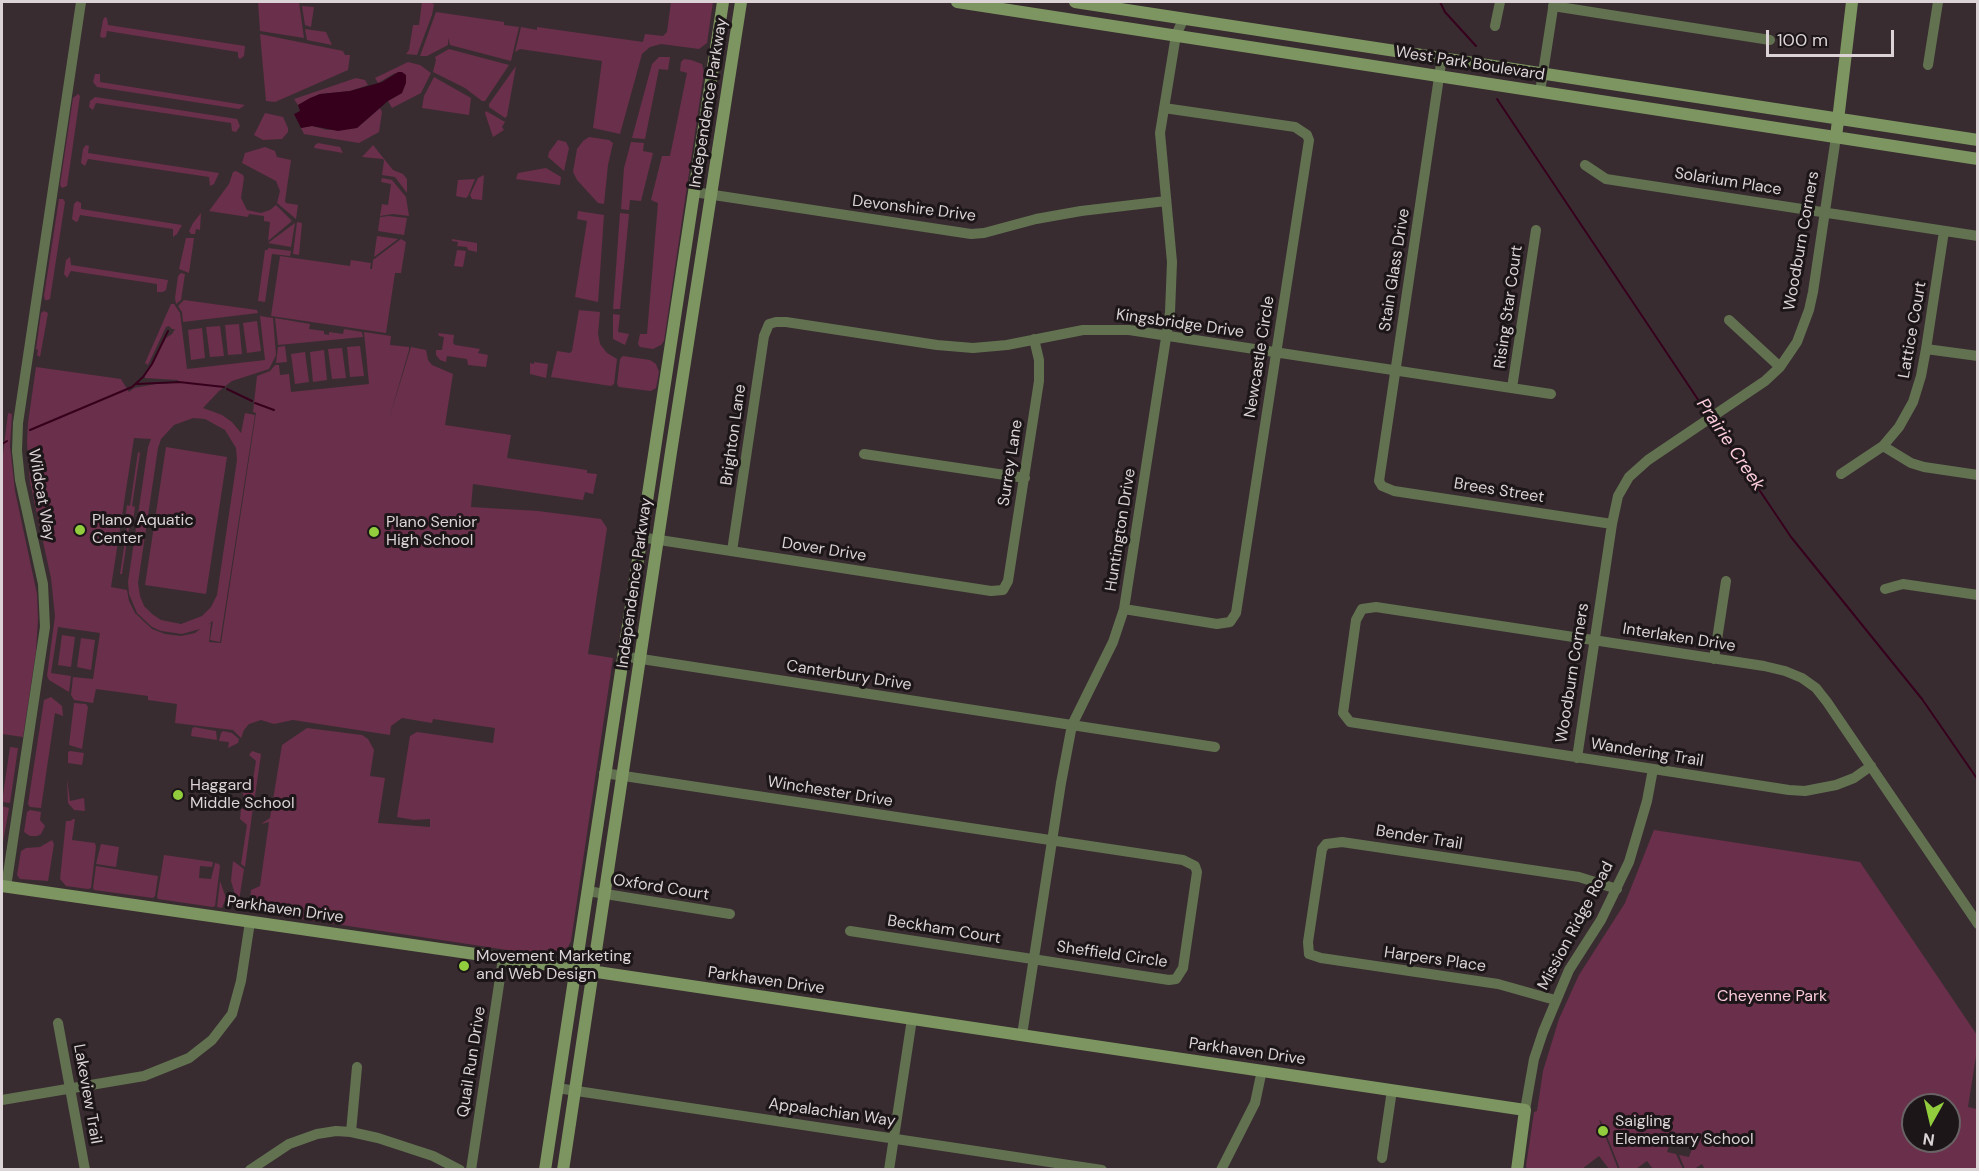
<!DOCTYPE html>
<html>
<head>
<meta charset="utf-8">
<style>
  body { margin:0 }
  #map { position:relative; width:1979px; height:1171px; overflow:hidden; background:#392c31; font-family:"DM Sans",sans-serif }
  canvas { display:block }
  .frame { position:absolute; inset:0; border:3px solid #dcd3d6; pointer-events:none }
  .north { position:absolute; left:1901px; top:1093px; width:60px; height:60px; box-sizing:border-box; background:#1c1618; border:2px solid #696264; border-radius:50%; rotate:188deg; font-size:16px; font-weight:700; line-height:24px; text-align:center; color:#dcd3d6 }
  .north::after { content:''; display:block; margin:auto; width:21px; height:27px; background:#92cd3e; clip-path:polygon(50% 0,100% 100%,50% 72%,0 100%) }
  .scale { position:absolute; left:1766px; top:30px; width:128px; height:27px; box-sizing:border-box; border:3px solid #dcd3d6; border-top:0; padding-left:8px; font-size:18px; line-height:21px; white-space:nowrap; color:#dcd3d6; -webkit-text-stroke:4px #1c1618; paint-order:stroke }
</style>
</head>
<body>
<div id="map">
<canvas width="1979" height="1171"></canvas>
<div class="frame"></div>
<div class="north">N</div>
<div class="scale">100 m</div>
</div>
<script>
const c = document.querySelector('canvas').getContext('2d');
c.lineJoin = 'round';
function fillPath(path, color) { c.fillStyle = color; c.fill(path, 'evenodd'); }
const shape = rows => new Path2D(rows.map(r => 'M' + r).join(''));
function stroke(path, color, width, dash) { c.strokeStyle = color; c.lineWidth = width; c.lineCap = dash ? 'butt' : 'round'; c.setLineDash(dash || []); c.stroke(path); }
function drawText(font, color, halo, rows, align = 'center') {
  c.font = font + ' "DM Sans",sans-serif'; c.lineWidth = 6; c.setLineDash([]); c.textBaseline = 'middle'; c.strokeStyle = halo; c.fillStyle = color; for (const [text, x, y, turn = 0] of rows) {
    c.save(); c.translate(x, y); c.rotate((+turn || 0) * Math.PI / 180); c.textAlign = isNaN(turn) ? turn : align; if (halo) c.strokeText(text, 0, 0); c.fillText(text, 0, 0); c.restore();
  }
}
const green = shape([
  [258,2,299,2,304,38,260,31],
  [422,2,430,2,434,4,432,15,417,55,406,54,409,50,413,25,419,25],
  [671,2,713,2,707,43,699,49,661,44,650,47,642,54,620,134,593,128,602,61,520,49,515,52,521,27,537,30,537,27,643,42,645,34,663,36,667,32],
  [302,6,314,7,311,27,305,25],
  [436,12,504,22,504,25,519,27,511,61,450,45,448,38,448,45,427,56,420,56],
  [105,17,107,18,108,25,245,46,244,56,240,59,238,57,238,52,107,31,106,37,102,38,100,36,103,20],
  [305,29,326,32,332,45,307,40],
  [260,34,343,51,345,55,350,55,348,70,275,102,266,101],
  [449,49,509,65,485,101,482,101,465,88,433,72,436,60,435,57],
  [659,57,670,57,668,70,659,69,645,139,632,138,652,64],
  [684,59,691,60,702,64,704,72,664,341,661,345,653,349,640,347,638,344,640,334,647,334,658,203,651,200,662,156,670,156,687,73,680,71,681,62],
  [408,62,420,65,431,73,421,93,392,108,388,101,402,93,395,73,378,83,375,78],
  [516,66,507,116,505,118,489,107,489,104],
  [95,74,100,74,100,82,245,105,239,109,97,87,93,82],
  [434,77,471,98,469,115,422,108,424,96],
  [356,78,365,80,368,85,350,91,320,94,298,105,294,99],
  [78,94,80,96,67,186,62,188,60,185,73,98],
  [95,97,237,119,240,126,236,132,232,131,231,123,96,103,93,110,89,107,90,101],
  [380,108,382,112,379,132,359,143,304,134,301,128,312,126,327,130,357,128],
  [486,111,505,122,502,127,504,130,493,137,485,113],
  [265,113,283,117,288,128,288,132,282,139,263,140,254,135],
  [589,137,609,140,613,143,608,165,604,204,598,203,577,180,573,172,577,149,583,141],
  [558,140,566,142,569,148,564,171,548,157,549,152],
  [631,142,644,143,643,151,653,153,641,201,630,200,629,210,621,209,624,168],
  [318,143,340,147,343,153,314,148,315,145],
  [86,145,89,146,88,153,219,173,214,184,210,186,209,177,88,159,85,166,81,163,83,149],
  [373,145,393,170,403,174,407,179,407,193,395,177,382,175,384,161,383,159,362,157],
  [265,147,275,151,277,157,291,160,285,201,286,203,298,205,296,219,277,203,280,191,276,181,242,163,245,153],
  [546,168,561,177,560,185,516,179,518,173],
  [236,171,243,175,244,178,241,198,247,210,261,213,270,210,276,205,292,221,268,241,270,222,264,221,264,216,249,214,248,217,209,211,229,184,233,172],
  [484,175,482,200,472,199,470,195,478,178],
  [382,178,392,180,406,197,409,216,393,214,380,216,382,204,388,205,391,184,381,182],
  [475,179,468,196,466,198,456,196,458,180],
  [59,199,63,199,65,202,50,299,48,300,45,300,44,296],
  [77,201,81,203,81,209,182,225,177,234,173,237,173,229,80,215,78,221,76,222,72,219,74,204],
  [578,211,604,215,598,302,575,297,587,221,577,219],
  [201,213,200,230,196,229,195,234,191,234,189,231,193,223],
  [620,213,629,214,620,309,613,309],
  [389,216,407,218,404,235,378,231,380,217],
  [297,222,302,223,299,255,293,254],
  [295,223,291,247,268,243],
  [377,236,398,239,374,257],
  [186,238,194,238,189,273,179,269],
  [401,239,406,242,401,273,395,273,386,333,271,316,280,256,350,266,351,260,371,263,370,269,372,269,373,260],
  [452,239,477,243,477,252,468,250,467,247,458,246,457,248,458,242,452,241],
  [268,248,291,251,290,256,272,254,265,302,258,301,265,250,268,250],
  [457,250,466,251,463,267,454,266],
  [70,257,71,265,168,280,166,290,163,292,157,292,157,284,71,271,67,278,64,274,66,260],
  [181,273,185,274,181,300,176,304,175,298,178,276],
  [184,300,257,310,258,313,183,322,182,312,178,306],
  [171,304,174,304,180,313,187,369,265,360,260,316,273,318,276,355,269,369,232,381,219,391,203,408,222,415,232,422,241,433,245,413,255,415,220,642,210,640,213,621,207,625,211,623,209,642,221,643,256,413,253,412,257,376,270,371,275,365,279,365,280,375,289,374,291,392,369,384,364,332,391,336,390,345,409,347,409,350,389,419,411,347,426,350,428,360,432,365,453,374,445,425,511,435,507,458,587,470,587,473,597,474,593,494,585,492,583,500,473,484,471,507,538,511,601,519,607,528,588,654,613,658,571,941,568,947,560,951,534,954,249,911,251,890,260,886,269,822,261,824,270,818,282,745,307,728,362,735,368,739,374,750,370,776,385,778,378,823,430,827,430,819,414,820,397,817,410,736,417,732,493,743,495,728,433,719,432,723,402,718,391,726,390,735,293,720,274,724,261,720,249,724,244,730,241,738,233,730,175,723,177,704,148,700,148,696,96,689,93,703,74,700,71,695,73,677,93,679,100,633,58,627,51,673,71,676,69,692,49,680,47,676,55,616,51,578,30,482,27,442,28,423,36,367,121,379,129,392,134,388,156,384,178,383,178,380,145,378,145,376,166,338,172,334,175,329,172,329,169,326,166,327,148,365,145,363],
  [193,418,205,419,225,430,236,448,237,460,217,595,211,607,202,616,181,624,161,620,152,614,144,606,140,596,138,583,158,448,161,439,174,425],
  [134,438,151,439,148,447,128,582,129,594,137,613,152,627,161,631,182,634,200,629,195,633,181,636,165,634,152,629,135,613,129,601,127,590,111,587],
  [579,310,600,312,598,334,600,344,607,353,617,359,614,384,611,386,551,377,557,351,570,353,572,351],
  [44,311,48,313,40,357,37,355,38,350,36,349,41,313],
  [613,314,620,315,618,332,629,334,625,345,613,339],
  [275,318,310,324,309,329,324,331,324,334,329,335,329,332,343,334,344,329,362,332,363,337,278,345],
  [257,321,261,351,247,353,243,323],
  [239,324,242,354,228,355,225,325],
  [220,326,224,356,210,357,206,327],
  [202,328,205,358,191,360,188,330],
  [438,333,454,335,453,343,455,345,480,349,478,353,488,355,486,367,468,365,467,359,447,356,446,362,440,360,436,355,436,350,442,350,444,337,439,336],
  [285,346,287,362,276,363,278,347],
  [360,346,364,376,350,377,347,347],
  [342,348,346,378,332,379,328,349],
  [324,350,327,380,313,382,310,352],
  [305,352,309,382,295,384,291,354],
  [623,356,650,360,656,364,659,372,656,388,651,391,619,387,617,384,620,359],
  [534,362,548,364,546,378,530,374,530,363,534,364],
  [8,413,12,414,10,446,15,491,37,594,38,619,36,651,23,737,2,734,2,462],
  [166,447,227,457,206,594,145,585],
  [138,452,140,453,132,506,135,507,133,521,130,521,122,574,120,574,128,521,125,520,127,505,130,506],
  [62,635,75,637,71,667,58,665],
  [81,638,95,640,91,670,77,667],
  [51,697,62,706,63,716,55,713,41,808,30,807,28,804,44,700],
  [74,703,86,704,88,707,82,749,69,745],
  [194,727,216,731,217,740,191,736,192,729],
  [223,731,232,733,239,739,238,743,228,748,229,742,219,741,221,733],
  [10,747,18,748,10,803,2,802],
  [70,751,84,753,82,765,68,763,68,752],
  [252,751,261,754,254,803,245,801,245,798,243,797,244,787,251,792,256,761,249,755],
  [67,779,70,801,84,798,85,811,74,810,68,803],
  [2,806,9,808,3,842,2,842],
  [244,806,253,807,245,867,241,864,247,825,240,819,241,809,243,809],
  [30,810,41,812,40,820,45,826,41,834,37,836,30,836,24,832,27,812],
  [73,819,75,819,72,840,95,843,96,847,91,888,88,889,66,886,60,879,66,821,70,821],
  [1654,830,1860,862,1977,1035,1977,1050,1968,1107,1977,1109,1977,1169,1705,1170,1702,1164,1694,1169,1685,1169,1679,1155,1689,1157,1694,1144,1672,1137,1667,1152,1676,1154,1683,1169,1653,1169,1647,1161,1636,1169,1620,1169,1601,1121,1599,1120,1618,1169,1609,1169,1599,1156,1582,1169,1527,1169,1526,1166,1534,1112,1537,1111,1543,1071,1559,1019,1579,975,1625,903],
  [1913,1105,1949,1105,1949,1141,1913,1141],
  [52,840,54,844,48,881,20,879,17,875,21,851,26,848,40,847],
  [101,844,119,847,116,867,96,864],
  [164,855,213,862,212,867,200,866,199,878,211,879,215,863,219,864,220,866,215,906,213,907,158,899,157,897],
  [233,861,244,869,238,907,235,905,236,898,231,881],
  [96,866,158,876,155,896,153,898,94,890,93,888],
  [220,881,226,898,222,908,217,907]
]);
const water = shape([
  [398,72,402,72,406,75,406,83,402,93,388,101,357,128,338,131,312,126,301,128,294,114,300,111,298,105,310,98,320,94,350,91,382,82]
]);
const stream = shape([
  [1440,2,1445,12,1476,46],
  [1497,99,1709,416],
  [137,384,179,382,224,387],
  [227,389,252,401],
  [255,403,274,410],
  [1713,421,1791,537,1922,699,1978,780],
  [30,430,132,387,143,377,152,364,168,331],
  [2,444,7,441]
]);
const street = shape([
  [1553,6,1770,40],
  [1495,26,1500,2],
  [1442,57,1379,481,1382,486,1394,491,1612,524],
  [1928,65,1938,2],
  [1540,92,1554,2],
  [1585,165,1606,179,1978,236],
  [694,192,971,234,984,233,1036,219,1081,211,1166,201],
  [1729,320,1780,367],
  [1926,349,1978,356],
  [1512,388,1536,230],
  [1883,446,1911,463,1924,467,1978,475],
  [864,454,1025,478],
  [1841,474,1883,446,1899,427,1913,402,1921,376,1926,349,1944,231],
  [640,537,991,591,1003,590,1008,581,1039,381,1039,360,1034,339],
  [732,551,764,336,769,324,776,322,786,322,937,345,973,348,1007,345,1083,330,1129,330,1551,394],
  [1885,589,1903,584,1978,595],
  [1124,609,1217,624,1230,622,1236,613,1309,140,1307,135,1295,127,1164,108],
  [622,656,1215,747],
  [1714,659,1726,581],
  [1577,758,1612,524,1618,496,1629,477,1648,460,1765,381,1780,367,1797,342,1809,310,1813,292,1836,137],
  [1871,766,1854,778,1836,785,1805,791,1789,790,1350,722,1343,713,1356,620,1362,609,1376,607,1764,666,1785,671,1802,678,1816,688,1827,702,1978,924],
  [604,773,1183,860,1195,866,1197,872,1183,968,1176,979,1169,980,850,931],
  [6,887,45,627,43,584,20,480,17,451,18,423,81,2],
  [587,891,730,914],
  [1555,1000,1498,984,1321,958,1309,954,1308,942,1322,849,1326,844,1342,842,1579,877,1617,889],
  [58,1023,85,1170],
  [1022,1035,1061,783,1072,725,1113,642,1124,609,1170,312,1172,262,1160,133,1176,35,1184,18],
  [557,1088,1102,1170],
  [2,1100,144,1076,189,1058,212,1040,232,1014,241,981,250,922],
  [1525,1110,1534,1059,1543,1032,1569,970,1601,920,1629,862,1647,801,1653,769],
  [351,1132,357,1067],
  [1382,1158,1392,1090],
  [250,1170,289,1144,317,1134,336,1131,351,1132,378,1138,433,1156,460,1170],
  [471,1170,503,958],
  [889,1170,912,1019],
  [1221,1170,1255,1103,1262,1070]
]);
const secondary = shape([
  [957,2,1978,159],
  [1075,2,1978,140],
  [1836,137,1852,2],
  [2,886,503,958,1525,1110,1517,1170],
  [545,1170,723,2],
  [563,1170,671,452,741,2]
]);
const markers = [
  [80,530,6,"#92cd3e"],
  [374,532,6,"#92cd3e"],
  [178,795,6,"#92cd3e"],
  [464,966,6,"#92cd3e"],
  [1603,1131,6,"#92cd3e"]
];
const streetNames = [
  ["West Park Boulevard",1470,64,9],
  ["Independence Parkway",709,103,-81],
  ["Solarium Place",1728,182,9],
  ["Devonshire Drive",914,209,7],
  ["Woodburn Corners",1802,241,-80],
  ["Stain Glass Drive",1395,270,-81],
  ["Rising Star Court",1509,307,-82],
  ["Kingsbridge Drive",1180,324,8],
  ["Lattice Court",1913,330,-80],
  ["Newcastle Circle",1260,357,-81],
  ["Brighton Lane",734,435,-82],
  ["Surrey Lane",1011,463,-81],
  ["Brees Street",1499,491,9],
  ["Wildcat Way",41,495,80],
  ["Huntington Drive",1121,530,-81],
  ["Dover Drive",824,550,9],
  ["Independence Parkway",635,583,-82],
  ["Interlaken Drive",1679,638,9],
  ["Woodburn Corners",1573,673,-81],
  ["Canterbury Drive",849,676,9],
  ["Wandering Trail",1647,753,9],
  ["Winchester Drive",830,792,9],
  ["Bender Trail",1419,838,9],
  ["Oxford Court",661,888,9],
  ["Parkhaven Drive",285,910,8],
  ["Mission Ridge Road",1576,926,-62],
  ["Beckham Court",944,930,9],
  ["Sheffield Circle",1112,955,8],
  ["Harpers Place",1435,960,8],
  ["Parkhaven Drive",766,981,8],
  ["Parkhaven Drive",1247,1052,8],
  ["Quail Run Drive",472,1062,-81],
  ["Lakeview Trail",87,1094,80],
  ["Appalachian Way",832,1113,8]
];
const poiNames = [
  ["Plano Aquatic",92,521],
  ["Center",92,539],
  ["Plano Senior",386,523],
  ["High School",386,541],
  ["Haggard",190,786],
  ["Middle School",190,804],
  ["Movement Marketing",476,957],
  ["and Web Design",476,975],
  ["Saigling",1615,1122],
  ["Elementary School",1615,1140]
];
const parkNames = [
  ["Cheyenne Park",1772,997]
];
const waterNames = [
  ["Prairie Creek",1730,445,56]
];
fillPath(green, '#6a2f4a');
fillPath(water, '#36001d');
stroke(stream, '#36001d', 2);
stroke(street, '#627251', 10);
stroke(secondary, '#7d9661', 12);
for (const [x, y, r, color] of markers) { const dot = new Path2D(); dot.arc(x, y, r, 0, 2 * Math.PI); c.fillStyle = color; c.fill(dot); stroke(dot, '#1c1618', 2); }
drawText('16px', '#dcd3d6', '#1c1618', streetNames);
drawText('16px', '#dcd3d6', '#1c1618', poiNames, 'left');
drawText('16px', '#fac9dc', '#1c1618', parkNames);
drawText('italic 18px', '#fdcddf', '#1c1618', waterNames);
</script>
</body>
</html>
